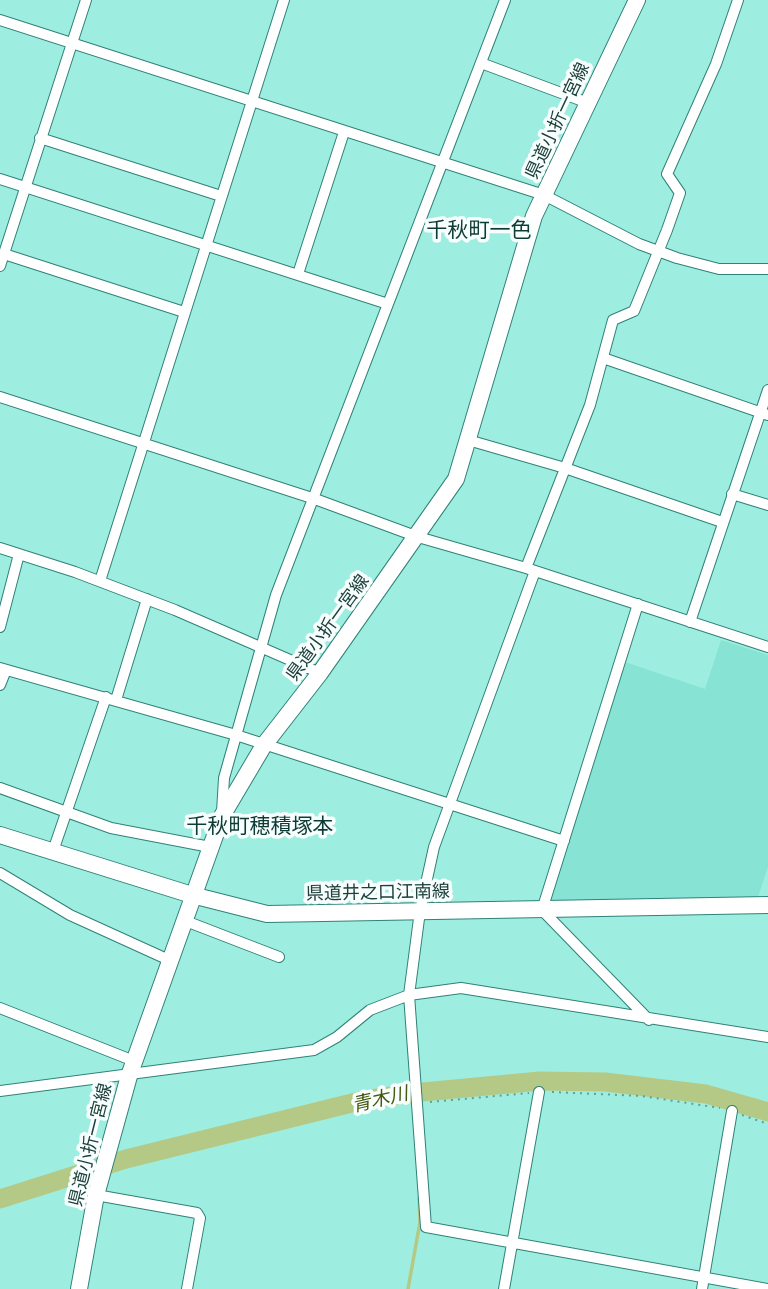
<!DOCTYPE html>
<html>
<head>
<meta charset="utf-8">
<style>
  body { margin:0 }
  canvas { display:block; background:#9deee0 }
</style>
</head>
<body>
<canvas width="768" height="1289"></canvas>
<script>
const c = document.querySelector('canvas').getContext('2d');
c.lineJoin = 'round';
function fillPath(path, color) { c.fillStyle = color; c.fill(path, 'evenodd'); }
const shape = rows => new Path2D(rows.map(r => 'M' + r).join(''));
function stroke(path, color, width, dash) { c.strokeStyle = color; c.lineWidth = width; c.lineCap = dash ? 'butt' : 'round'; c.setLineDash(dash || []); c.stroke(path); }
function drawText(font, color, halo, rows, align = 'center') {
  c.font = font + ' "IBM Plex Serif","Noto Sans JP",serif'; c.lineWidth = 7; c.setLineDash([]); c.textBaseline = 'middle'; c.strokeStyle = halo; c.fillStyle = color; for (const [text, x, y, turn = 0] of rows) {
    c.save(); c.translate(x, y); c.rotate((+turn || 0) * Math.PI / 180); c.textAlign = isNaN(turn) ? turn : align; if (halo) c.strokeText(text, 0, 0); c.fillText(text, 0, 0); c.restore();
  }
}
const built = shape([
  [721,640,768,655,768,867,757,900,550,904,548,899,625,662,705,689]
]);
const stream = shape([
  [408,1289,420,1222,419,1198]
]);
const river = shape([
  [0,1199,126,1159,364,1100,412,1093,540,1081,605,1082,706,1094,768,1112]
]);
const path = shape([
  [552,1092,642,1096,720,1108],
  [430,1102,529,1093],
  [742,1115,768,1124]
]);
const street = shape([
  [0,20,544,195,639,244,677,258,719,269,768,269],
  [481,63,588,103],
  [40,138,221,196],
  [0,179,388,304],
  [4,254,184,312],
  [0,266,86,0],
  [298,274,344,132],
  [603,358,768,415],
  [0,397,315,499,418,537,526,568,768,647],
  [468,440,565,468,722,522],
  [732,494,768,505],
  [0,548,75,572,175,610,320,673],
  [526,568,590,405,613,320,634,311,667,230,680,193,667,174,716,64,738,0],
  [535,571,434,847,420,911,409,995,426,1227,768,1289],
  [100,581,284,0],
  [638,604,542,910,649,1020],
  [690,622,768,390],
  [0,627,19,554],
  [0,668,236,735,564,841],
  [0,685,6,670],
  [116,700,147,599],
  [0,788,111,828,210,847],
  [222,812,224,778,276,595,505,0],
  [53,851,106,697],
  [0,873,70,915,169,960],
  [183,920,279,957],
  [0,1008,134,1061],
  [0,1091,314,1050,337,1037,370,1010,409,995,461,988,768,1037],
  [96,1195,197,1213,200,1218,187,1289],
  [504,1289,539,1092],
  [702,1289,732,1111]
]);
const secondary = shape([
  [0,835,192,895,267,914,768,905],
  [79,1289,96,1195,129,1076,222,816,264,745,320,673,456,479,534,216,637,0]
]);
const streetNames = [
  ["県道小折一宮線",558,121,-65],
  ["県道小折一宮線",328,628,-54],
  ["県道井之口江南線",378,893,-1],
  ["県道小折一宮線",91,1145,-76]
];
const waterNames = [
  ["青木川",380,1100,-13]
];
const quarterNames = [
  ["千秋町一色",479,231],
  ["千秋町穂積塚本",260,827]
];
fillPath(built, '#87e3d4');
stroke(stream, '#b4c986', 3.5);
stroke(river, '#b4c986', 19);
stroke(street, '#2f8277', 12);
stroke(secondary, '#2f8277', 18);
stroke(path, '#639f95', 2, [2, 5]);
stroke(street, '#fff', 10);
stroke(secondary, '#fff', 16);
drawText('18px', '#1e403b', '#f7fefd', streetNames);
drawText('italic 19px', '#46580d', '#f7fefd', waterNames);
drawText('21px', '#0e3b35', '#f7fefd', quarterNames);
</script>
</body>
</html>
